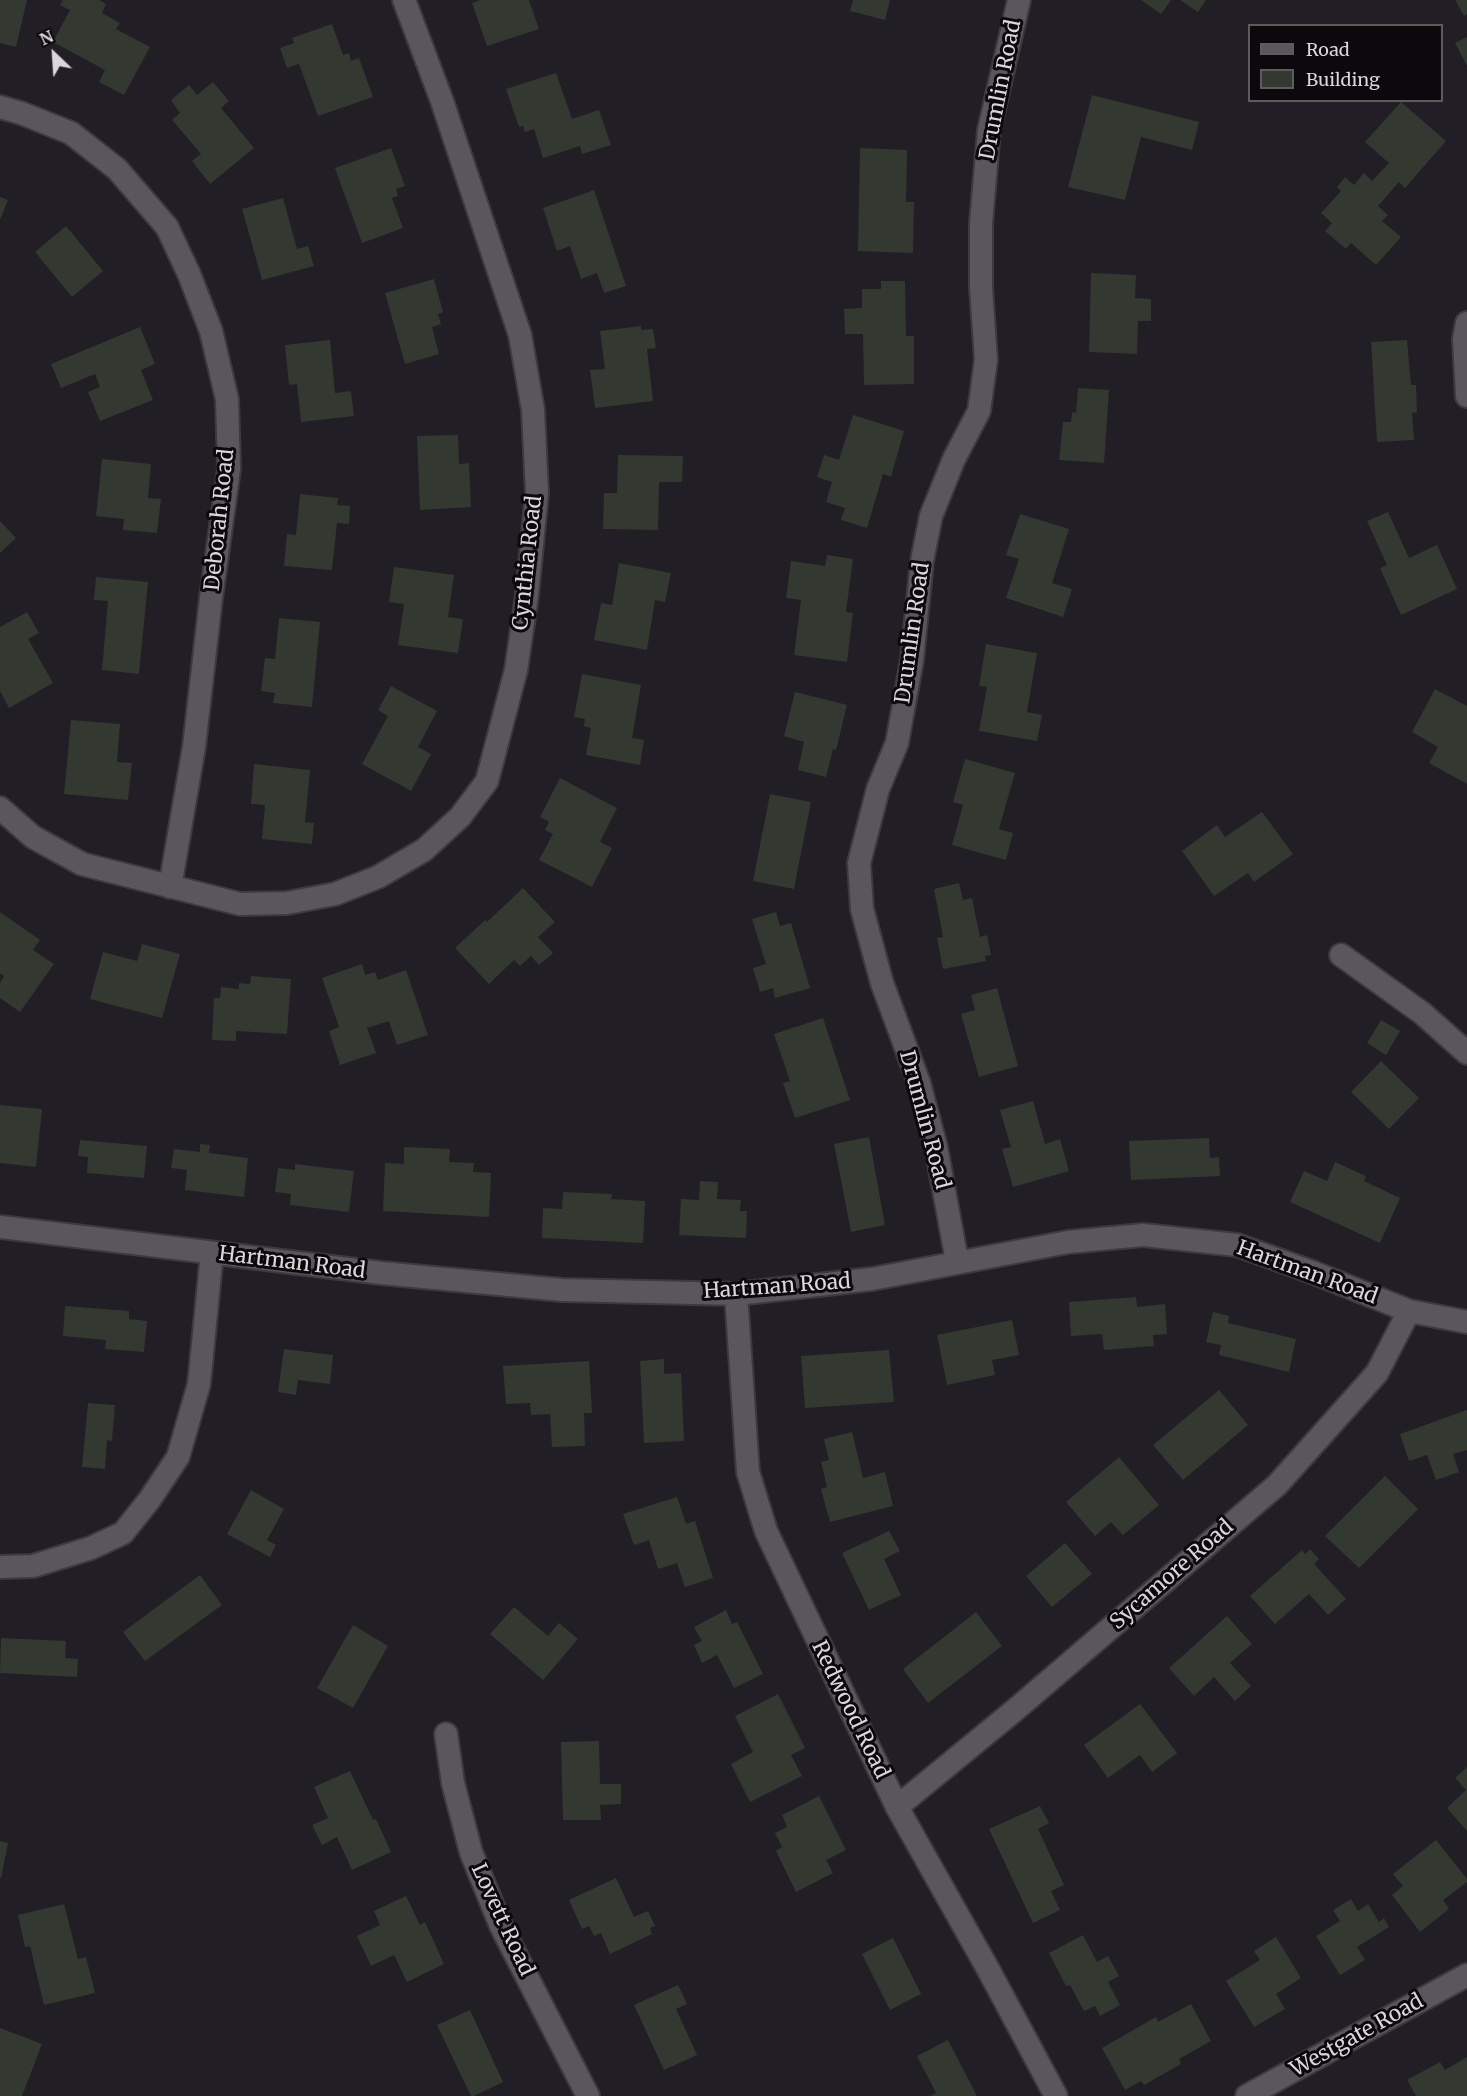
<!DOCTYPE html>
<html>
<head>
<meta charset="utf-8">
<style>
  body { margin:0 }
  #map { position:relative; width:1467px; height:2096px; overflow:hidden; background:#221e25; font-family:Merriweather,serif }
  canvas { display:block }
  .legend { position:absolute; left:1248px; top:24px; width:195px; height:78px; box-sizing:border-box; background:#0b090c; border:2px solid #5e5b5f; margin:0; padding:8px 10px; list-style:none; font-size:18px; color:#dad7dc }
  .legend li { display:flex; align-items:center; gap:12px; height:30px }
  .legend b { width:30px; border:2px solid #5e5b5f }
  .north { position:absolute; left:24px; top:24px; width:60px; height:60px; -webkit-text-stroke:4px #0b090c; paint-order:stroke; rotate:335deg; font-size:16px; font-weight:700; line-height:24px; text-align:center; color:#dad7dc }
  .north::after { content:''; display:block; margin:auto; width:21px; height:27px; background:#dad7dc; clip-path:polygon(50% 0,100% 100%,50% 72%,0 100%) }
</style>
</head>
<body>
<div id="map">
<canvas width="1467" height="2096"></canvas>
<ul class="legend">
<li><b style="height:8px;background:#5b555e"></b>Road</li>
<li><b style="height:16px;background:#333830"></b>Building</li>
</ul>
<div class="north">N</div>
</div>
<script>
const c = document.querySelector('canvas').getContext('2d');
c.lineJoin = 'round';
function fillPath(path, color) { c.fillStyle = color; c.fill(path, 'evenodd'); }
const shape = rows => new Path2D(rows.map(r => 'M' + r).join(''));
function stroke(path, color, width, dash) { c.strokeStyle = color; c.lineWidth = width; c.lineCap = dash ? 'butt' : 'round'; c.setLineDash(dash || []); c.stroke(path); }
function drawText(font, color, halo, rows, align = 'center') {
  c.font = font + ' Merriweather,serif'; c.lineWidth = 6; c.setLineDash([]); c.textBaseline = 'middle'; c.strokeStyle = halo; c.fillStyle = color; for (const [text, x, y, turn = 0] of rows) {
    c.save(); c.translate(x, y); c.rotate((+turn || 0) * Math.PI / 180); c.textAlign = isNaN(turn) ? turn : align; if (halo) c.strokeText(text, 0, 0); c.fillText(text, 0, 0); c.restore();
  }
}
const building = shape([
  [0,0,27,0,16,47,0,43],
  [63,0,99,0,106,4,102,13,120,23,116,29,150,47,124,95,99,82,105,70,53,42,70,10,60,5],
  [480,0,529,0,539,29,487,46,472,3],
  [853,0,890,0,885,20,850,11],
  [1141,0,1171,0,1161,14],
  [1180,0,1206,0,1198,12],
  [1455,0,1467,0,1467,14,1464,16],
  [332,24,343,55,349,53,351,61,359,58,373,97,318,116,299,64,287,68,280,48,294,43,292,38],
  [1467,37,1467,66,1455,43],
  [556,73,572,119,599,110,611,145,582,154,580,146,543,158,534,129,525,132,523,126,519,127,506,89],
  [213,82,229,101,221,108,254,148,210,184,192,161,201,154,172,120,180,113,171,100,189,85,197,95],
  [1092,95,1199,122,1192,150,1141,137,1125,200,1068,187],
  [1401,102,1446,141,1405,188,1399,182,1378,206,1388,215,1382,221,1401,237,1376,265,1351,243,1346,249,1325,231,1332,223,1321,213,1341,191,1337,187,1345,177,1354,185,1364,173,1372,181,1389,163,1365,142],
  [391,148,405,186,396,189,398,196,392,198,403,228,362,243,335,168],
  [860,148,907,150,906,202,914,202,913,253,858,251],
  [594,190,626,286,604,293,597,273,581,279,570,246,557,251,543,208],
  [0,197,8,200,0,220],
  [283,198,297,249,308,246,314,266,262,280,242,209],
  [66,226,103,271,72,297,35,252],
  [1091,273,1136,275,1135,298,1151,299,1151,321,1138,321,1137,354,1089,352],
  [434,279,443,312,438,314,441,324,432,327,439,354,405,364,385,293],
  [881,281,905,281,906,336,914,336,914,384,864,385,863,334,845,334,844,309,862,308,862,289,881,289],
  [641,326,641,330,653,329,656,348,647,349,653,401,595,408,590,370,605,369,600,331],
  [140,327,155,364,141,370,153,400,100,421,88,392,100,387,95,374,61,388,51,364],
  [330,340,335,393,351,391,354,416,301,422,297,384,289,385,285,345],
  [1407,340,1411,385,1416,385,1417,412,1412,413,1414,440,1377,442,1371,342],
  [1078,388,1109,390,1104,463,1059,460,1063,422,1071,422,1072,412,1076,413],
  [853,415,904,431,891,477,883,474,867,528,841,520,845,508,826,502,832,482,817,477,824,455,839,460],
  [458,435,459,464,469,463,471,507,420,510,417,436],
  [618,455,683,456,682,482,659,482,658,530,603,529,604,493,617,493],
  [102,459,151,464,148,498,161,499,157,533,123,530,124,519,96,516],
  [300,494,338,498,337,505,350,506,349,524,337,523,332,570,284,566,287,534,296,535],
  [1388,512,1409,558,1437,545,1457,589,1401,615,1380,568,1387,565,1367,521],
  [1020,514,1069,529,1052,583,1072,589,1063,617,1006,598,1019,559,1006,555],
  [0,521,16,538,0,553],
  [827,555,853,559,846,612,853,613,847,662,794,655,801,600,786,598,791,561,825,566],
  [619,563,671,573,665,602,655,600,647,650,594,640,601,603,612,605],
  [394,567,454,575,448,617,463,619,458,653,398,645,404,604,389,602],
  [96,577,148,582,139,674,102,670,108,601,94,600],
  [27,612,39,633,28,639,53,683,9,708,0,691,0,627],
  [279,618,320,622,312,707,273,703,275,693,261,691,265,658,275,659],
  [986,644,1037,653,1027,712,1042,715,1037,741,979,731,987,687,979,686],
  [582,674,641,685,632,738,644,740,640,765,586,755,591,728,584,726,585,719,574,717],
  [391,686,437,711,418,747,431,754,411,791,362,764,388,716,378,710],
  [1435,689,1467,706,1467,784,1429,763,1438,747,1412,732],
  [795,692,847,705,836,750,833,749,826,777,798,770,804,742,784,736],
  [71,720,120,724,117,762,132,763,128,800,64,794],
  [965,759,1015,773,999,829,1013,833,1006,860,952,845,963,805,953,802],
  [254,764,310,770,305,822,314,823,312,844,262,839,265,805,251,804],
  [560,778,617,808,600,842,612,848,592,887,539,860,553,834,545,830,549,822,540,817],
  [770,794,811,802,794,889,753,881],
  [1262,812,1293,854,1254,882,1248,873,1214,896,1182,851,1217,825,1225,837],
  [959,883,963,900,972,898,980,937,987,935,991,955,985,956,986,961,943,969,937,938,943,937,934,889],
  [523,888,555,922,538,937,553,953,539,965,531,956,520,966,514,960,489,984,455,948,485,920,487,922],
  [0,912,40,940,33,950,54,964,20,1012,0,998,0,983,4,976,0,973],
  [776,912,780,926,791,923,810,988,775,998,773,988,760,992,753,968,766,964,752,919],
  [142,944,180,954,162,1018,90,999,103,952,137,961],
  [362,964,365,975,375,972,378,980,406,970,428,1035,397,1045,389,1021,367,1028,376,1053,340,1065,329,1031,339,1027,322,978],
  [251,976,291,979,287,1034,236,1031,236,1041,212,1040,214,998,220,998,221,987,239,989,239,983,250,984],
  [997,988,1018,1066,979,1077,961,1014,975,1010,971,995],
  [823,1018,850,1100,795,1118,783,1083,790,1081,774,1034],
  [1381,1020,1400,1031,1386,1055,1367,1043],
  [1381,1061,1419,1098,1389,1129,1351,1092],
  [1033,1101,1045,1144,1060,1139,1069,1171,1013,1187,1002,1149,1011,1147,1000,1110],
  [0,1105,42,1109,36,1167,0,1163],
  [869,1137,885,1225,851,1232,834,1144],
  [1209,1138,1210,1158,1219,1157,1220,1176,1131,1180,1129,1141],
  [80,1140,147,1146,144,1178,87,1173,88,1157,78,1156],
  [200,1144,210,1145,209,1153,248,1158,244,1197,185,1190,187,1170,171,1168,174,1149,200,1152],
  [404,1147,450,1149,449,1162,474,1163,473,1172,491,1173,489,1217,383,1211,385,1163,404,1164],
  [1335,1162,1366,1176,1364,1181,1400,1198,1380,1243,1290,1202,1304,1171,1327,1181],
  [295,1164,354,1171,349,1212,290,1205,291,1194,275,1192,278,1168,295,1170],
  [700,1181,718,1182,717,1199,741,1200,740,1211,747,1211,746,1238,679,1235,681,1199,699,1200],
  [563,1192,612,1194,611,1199,645,1201,643,1243,542,1238,543,1208,562,1209],
  [1136,1297,1137,1307,1165,1304,1167,1334,1153,1335,1154,1346,1104,1350,1102,1334,1071,1336,1069,1302],
  [65,1306,129,1311,129,1319,147,1321,144,1352,105,1349,106,1340,63,1336],
  [1213,1312,1229,1316,1228,1323,1296,1339,1289,1372,1219,1355,1221,1345,1206,1342],
  [1012,1320,1019,1355,992,1360,995,1375,947,1385,937,1335],
  [284,1349,333,1355,330,1384,298,1380,296,1395,278,1392],
  [889,1350,894,1402,805,1408,801,1356],
  [664,1359,664,1374,681,1373,684,1441,644,1443,640,1361],
  [589,1361,592,1413,584,1413,585,1446,552,1447,550,1414,531,1415,530,1403,506,1404,503,1366],
  [1219,1390,1248,1425,1183,1480,1153,1445],
  [88,1403,115,1405,112,1441,107,1440,105,1469,82,1467],
  [1467,1410,1467,1450,1453,1454,1459,1472,1436,1480,1427,1455,1409,1461,1400,1434],
  [852,1432,863,1478,885,1472,893,1506,830,1522,821,1489,827,1487,821,1462,829,1460,824,1439],
  [1119,1457,1159,1505,1123,1535,1111,1522,1095,1536,1066,1502],
  [1385,1476,1418,1509,1359,1568,1325,1536],
  [251,1490,284,1509,267,1540,276,1545,270,1557,227,1534],
  [677,1497,686,1524,695,1521,713,1578,685,1587,677,1563,658,1569,649,1540,634,1545,623,1514],
  [889,1531,900,1551,884,1559,901,1595,869,1610,842,1553],
  [1065,1543,1092,1574,1052,1607,1026,1576],
  [1310,1549,1319,1559,1314,1564,1346,1599,1328,1615,1309,1594,1275,1624,1250,1596,1302,1550,1305,1554],
  [200,1575,222,1605,145,1661,123,1632],
  [514,1607,548,1636,559,1623,578,1639,543,1680,490,1634],
  [726,1610,732,1624,737,1622,763,1674,734,1688,717,1655,702,1663,694,1645,702,1641,694,1627],
  [976,1612,1002,1646,928,1703,903,1669],
  [1227,1616,1252,1644,1230,1663,1251,1686,1235,1701,1214,1677,1194,1696,1169,1668],
  [353,1625,388,1646,353,1708,317,1688],
  [1,1638,66,1641,65,1658,78,1659,77,1677,0,1673],
  [778,1694,805,1748,791,1755,802,1776,750,1802,731,1764,753,1752,735,1716],
  [1140,1704,1177,1753,1152,1772,1140,1755,1108,1778,1084,1745],
  [599,1741,600,1784,621,1784,621,1804,600,1805,601,1820,563,1820,561,1742],
  [1467,1767,1467,1831,1447,1808,1466,1790,1455,1778],
  [350,1771,373,1820,376,1819,391,1852,352,1870,337,1837,322,1845,312,1825,328,1818,314,1787],
  [819,1796,846,1850,826,1860,833,1873,796,1892,776,1851,782,1847,775,1833,787,1827,782,1815],
  [1040,1806,1049,1823,1038,1829,1064,1885,1051,1891,1060,1910,1033,1923,989,1829],
  [1436,1840,1467,1879,1467,1882,1443,1900,1449,1909,1420,1932,1392,1895,1403,1886,1393,1874],
  [0,1841,8,1843,1,1878,0,1878],
  [616,1878,634,1917,648,1911,655,1926,650,1928,652,1934,610,1954,601,1933,594,1936,589,1926,582,1929,569,1900],
  [406,1896,420,1925,425,1922,444,1964,407,1982,394,1955,371,1966,357,1936,380,1925,374,1911],
  [1351,1899,1358,1911,1368,1904,1379,1922,1384,1918,1389,1927,1357,1947,1365,1960,1340,1975,1316,1936,1340,1921,1333,1910],
  [64,1904,78,1959,86,1957,95,1993,44,2005,30,1946,25,1947,18,1915],
  [1083,1935,1097,1962,1108,1956,1119,1976,1108,1982,1120,2005,1100,2016,1095,2006,1084,2011,1070,1985,1066,1986,1049,1953],
  [1276,1937,1301,1978,1276,1994,1285,2009,1254,2027,1226,1981,1260,1960,1254,1951],
  [893,1938,921,1994,890,2010,862,1954],
  [678,1985,687,2004,676,2009,697,2055,664,2070,634,2005],
  [1191,2004,1211,2041,1179,2059,1181,2064,1144,2085,1141,2081,1125,2090,1102,2048,1156,2017,1158,2022],
  [470,2010,503,2082,474,2096,471,2096,437,2025],
  [0,2028,42,2044,22,2096,0,2096],
  [948,2040,977,2096,930,2096,936,2093,917,2056],
  [1467,2057,1467,2096,1416,2096,1407,2080,1440,2062,1445,2070]
]);
const minor = shape([
  [0,107,21,113,71,133,117,169,167,227,189,274,211,331,227,399,229,469,211,598,194,747,170,887],
  [1467,323,1464,339,1467,396],
  [0,808,33,837,82,864,240,904,287,903,335,894,378,877,424,850,460,817,487,781,516,670,527,595,537,493,533,410,520,335,442,101,404,0],
  [1341,955,1422,1013,1467,1053],
  [0,1227,381,1273,562,1290,736,1294,872,1279,1068,1242,1143,1235,1237,1245,1312,1272,1409,1311,1467,1322],
  [957,1261,936,1147,919,1083,882,983,862,909,859,863,878,789,897,743,912,660,922,561,931,516,954,459,979,411,986,360,981,288,981,223,989,130,1019,0],
  [736,1294,748,1472,766,1531,897,1807,988,1969,1056,2096],
  [0,1567,33,1566,91,1548,123,1533,150,1499,178,1457,199,1384,212,1253],
  [446,1734,453,1783,471,1852,501,1926,588,2096],
  [897,1807,1015,1710,1277,1485,1377,1373,1409,1311],
  [1247,2096,1467,1975]
]);
const streetNames = [
  ["Drumlin Road",1001,90,-79],
  ["Deborah Road",220,520,-84],
  ["Cynthia Road",528,563,-84],
  ["Drumlin Road",913,633,-82],
  ["Drumlin Road",924,1120,75],
  ["Hartman Road",292,1263,7],
  ["Hartman Road",1307,1273,20],
  ["Hartman Road",777,1287,-4],
  ["Sycamore Road",1172,1575,-41],
  ["Redwood Road",850,1710,64],
  ["Lovett Road",502,1920,65],
  ["Westgate Road",1357,2036,-29]
];
fillPath(building, '#333830');
stroke(minor, '#3d3a3f', 26);
stroke(minor, '#5b555e', 22);
drawText('21px', '#dad7dc', '#0b090c', streetNames);
</script>
</body>
</html>
